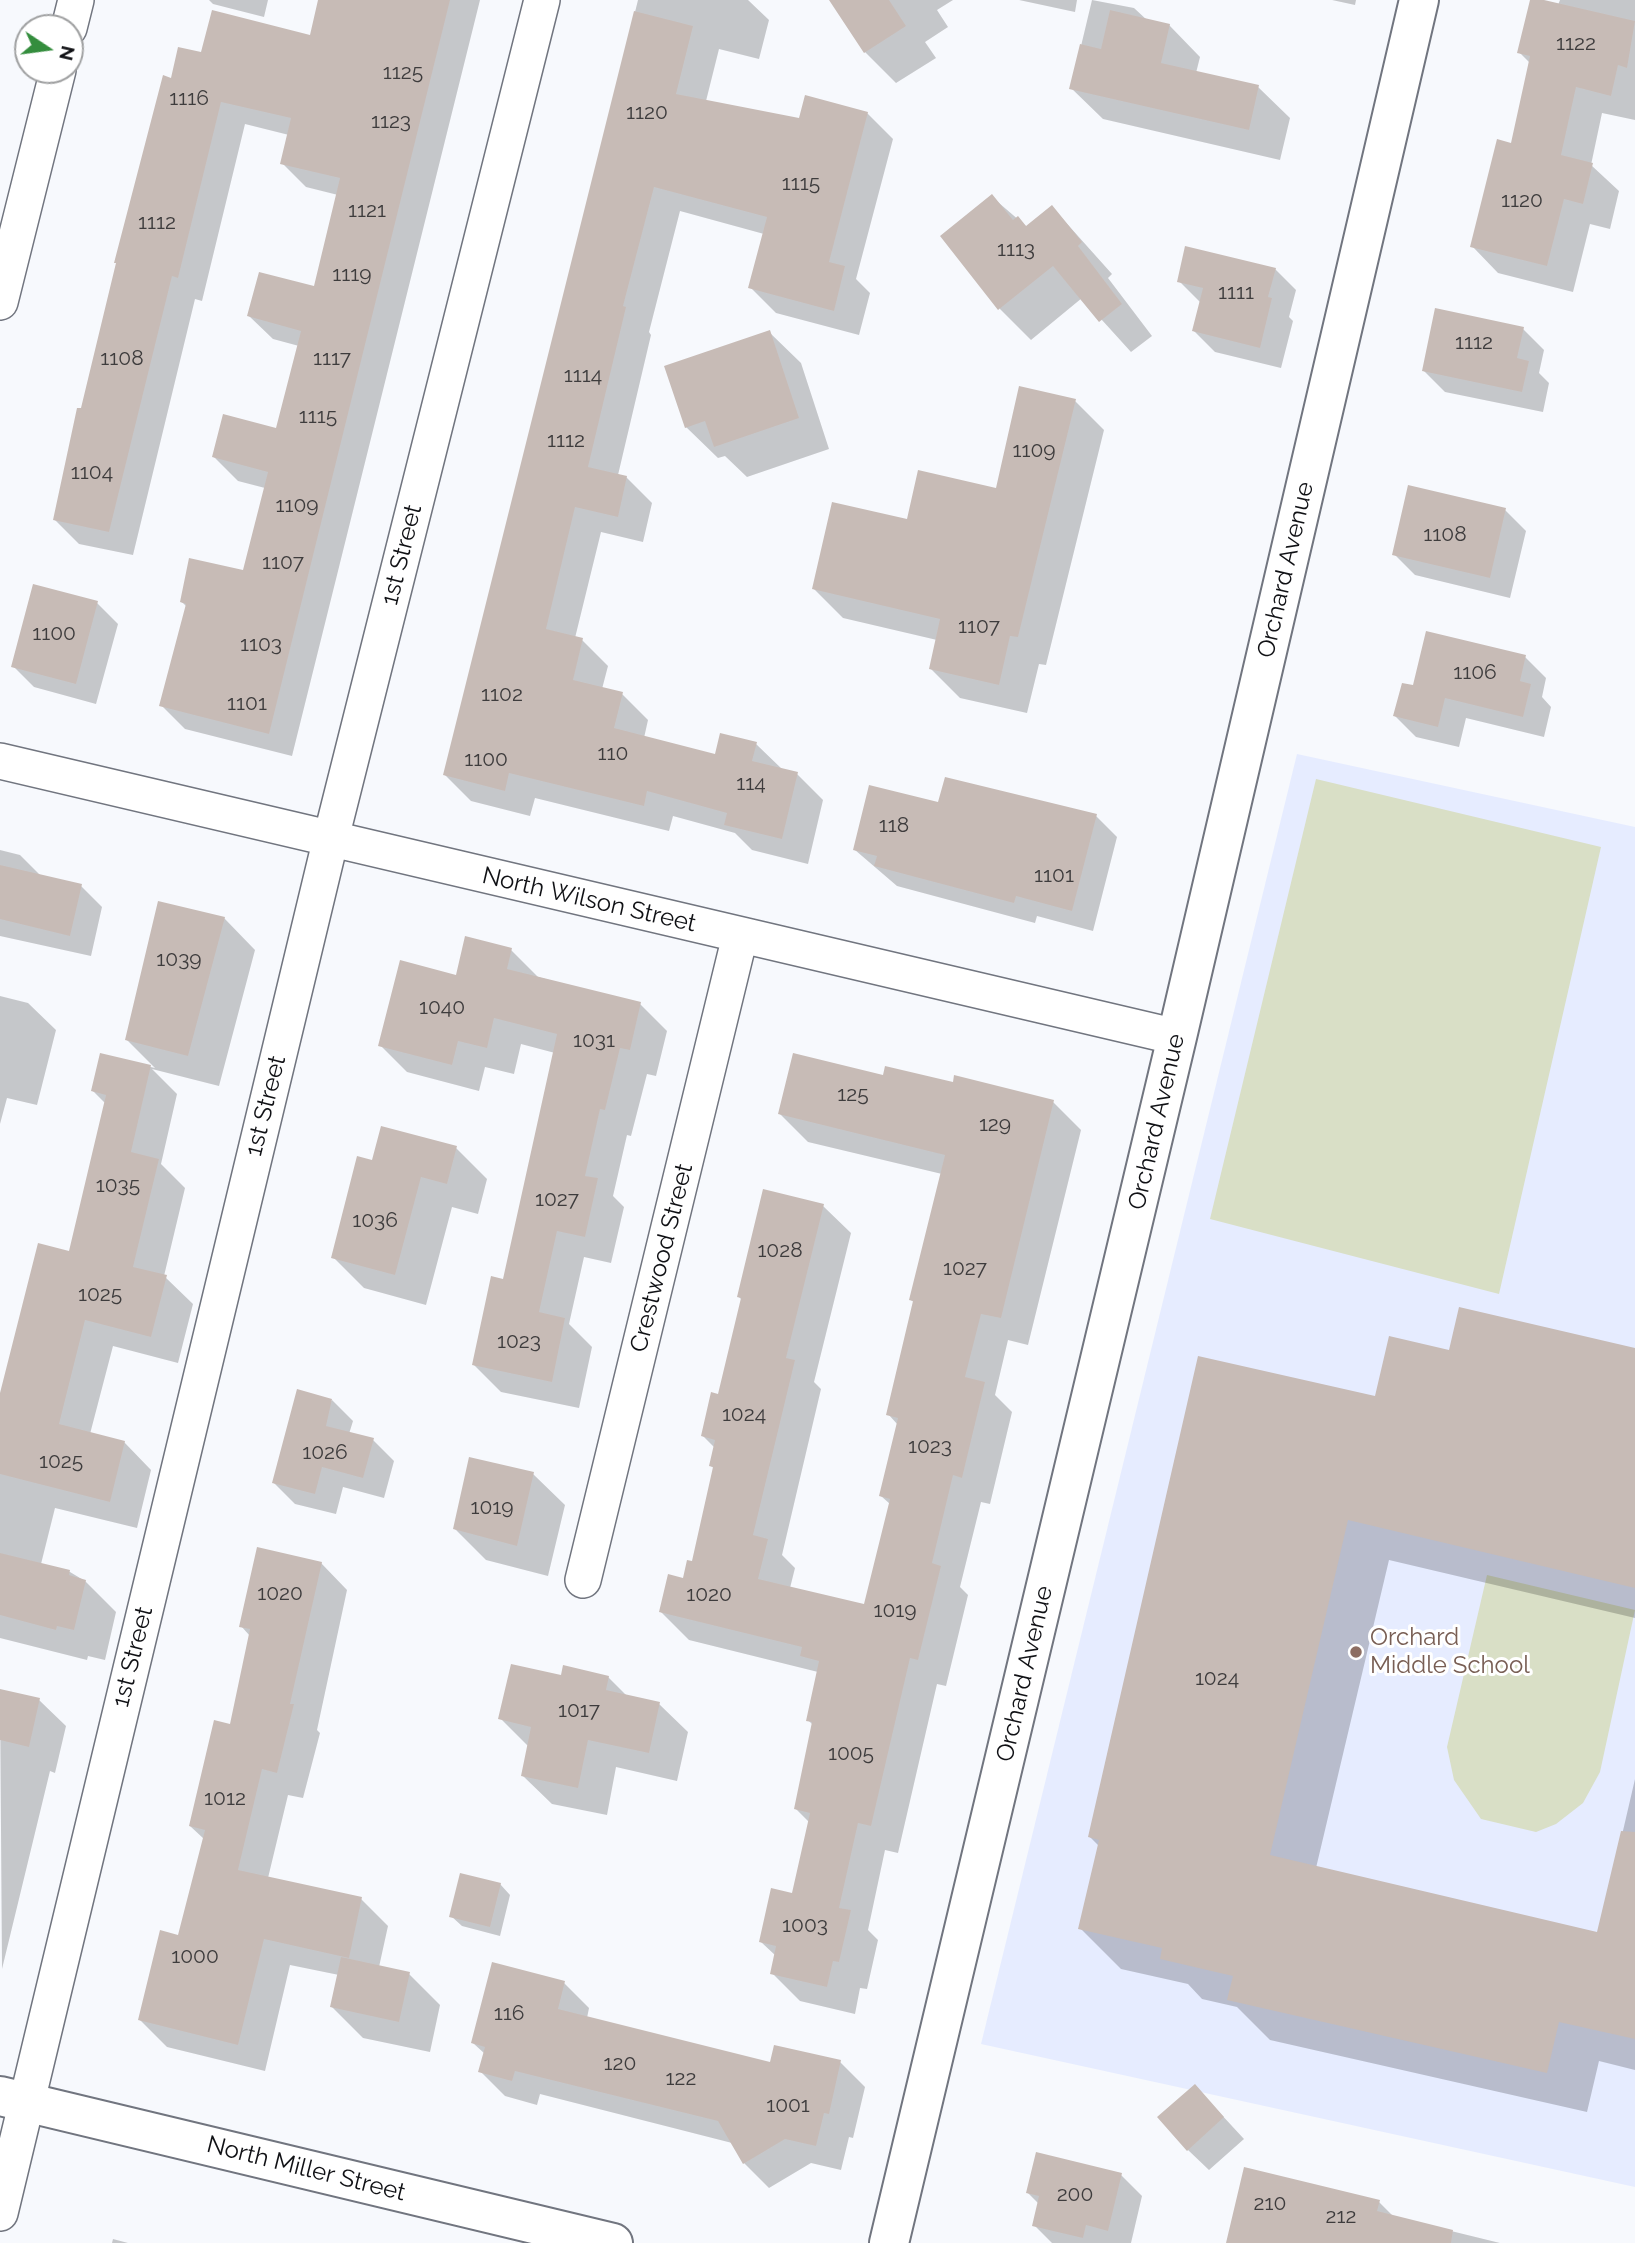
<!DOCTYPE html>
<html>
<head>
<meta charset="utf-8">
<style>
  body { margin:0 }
  #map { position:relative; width:1635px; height:2243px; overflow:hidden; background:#f7f9fd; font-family:Raleway,sans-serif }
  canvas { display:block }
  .north { position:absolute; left:14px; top:14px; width:70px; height:70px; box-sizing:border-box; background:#fff; border:2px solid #9fa0a1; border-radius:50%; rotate:103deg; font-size:19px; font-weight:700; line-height:28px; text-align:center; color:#101115 }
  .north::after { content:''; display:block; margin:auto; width:24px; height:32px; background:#348d3d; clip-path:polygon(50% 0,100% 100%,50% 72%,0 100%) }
</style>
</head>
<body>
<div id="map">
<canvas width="1635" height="2243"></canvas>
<div class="north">N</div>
</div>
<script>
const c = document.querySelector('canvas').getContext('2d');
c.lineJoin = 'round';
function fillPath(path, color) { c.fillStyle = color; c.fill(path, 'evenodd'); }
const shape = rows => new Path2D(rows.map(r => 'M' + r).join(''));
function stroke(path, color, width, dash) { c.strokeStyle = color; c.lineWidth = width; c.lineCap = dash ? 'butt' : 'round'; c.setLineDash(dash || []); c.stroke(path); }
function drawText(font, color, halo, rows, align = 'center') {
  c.font = font + ' Raleway,sans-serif'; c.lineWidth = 6; c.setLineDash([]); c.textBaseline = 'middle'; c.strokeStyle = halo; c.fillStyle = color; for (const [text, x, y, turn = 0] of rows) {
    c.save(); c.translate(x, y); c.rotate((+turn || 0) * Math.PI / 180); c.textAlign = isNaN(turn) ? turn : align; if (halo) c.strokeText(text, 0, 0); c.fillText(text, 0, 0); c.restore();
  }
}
const built = shape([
  [1297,754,1635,827,1635,2187,981,2044]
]);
const green = shape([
  [1316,779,1601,847,1499,1294,1210,1219],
  [1487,1575,1635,1610,1600,1772,1583,1803,1556,1824,1536,1832,1481,1819,1454,1780,1447,1747]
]);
const shadow = shape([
  [209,0,268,0,264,17,213,4],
  [320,0,480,0,292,756,185,729,161,705,187,607,182,602,244,572,265,488,238,481,214,457,278,430,299,346,273,339,249,316,315,288,338,195,306,187,282,163,289,135,245,124,202,301,195,299,133,555,79,544,55,520,172,80,202,55,311,37],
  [638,0,748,0,769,20,759,59,719,49,706,101,800,120,867,113,893,139,856,279,870,293,859,335,776,313,750,287,764,234,680,211,649,332,651,335,618,475,626,477,652,503,643,542,601,532,575,638,582,640,608,666,602,689,622,694,648,720,644,738,716,756,756,744,783,770,797,774,823,800,808,864,752,850,735,833,673,816,669,831,535,798,530,816,471,801,445,775],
  [831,0,953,0,937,10,948,27,925,42,936,58,896,83,865,52],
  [1019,0,1077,0,1075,12],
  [1092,0,1134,8,1147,20,1169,25,1200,57,1196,73,1258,87,1290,118,1280,160,1103,119,1071,88],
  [1332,0,1356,0,1355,5],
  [1531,0,1558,5,1560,0,1635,0,1635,120,1602,113,1591,165,1619,191,1610,229,1590,224,1573,292,1498,273,1472,246,1512,145,1530,63,1519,52],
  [992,197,1027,227,1052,207,1112,274,1108,278,1152,336,1131,352,1082,298,1031,340,1000,309],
  [1275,269,1296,290,1289,317,1293,321,1281,368,1215,352,1194,331,1200,302,1179,281],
  [1523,329,1544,350,1539,373,1549,383,1543,412,1445,392,1424,371],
  [769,332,801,363,829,449,747,477,725,456,718,458,686,427],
  [1075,401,1104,430,1046,665,1039,664,1027,713,960,698,931,669,937,640,843,618,814,589,908,521,997,491],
  [1505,510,1526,531,1510,598,1415,575,1394,554],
  [97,603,118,624,96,704,34,687,13,666],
  [1525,657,1546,678,1542,697,1551,707,1544,737,1466,718,1459,747,1416,737,1395,716,1414,687],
  [939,804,1096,816,1117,837,1093,931,1037,916,1035,923,897,886,855,850],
  [0,850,20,855,41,876,81,886,102,907,91,956,0,936],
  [224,918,255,950,219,1086,152,1069,177,1094,161,1164,185,1188,164,1276,193,1304,178,1363,113,1346,90,1434,124,1442,151,1470,137,1528,55,1508,41,1564,70,1572,85,1581,116,1612,105,1660,88,1656,87,1660,0,1638,0,1401,70,1253,106,1104,93,1091,101,1055,155,1068,127,1040],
  [511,950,538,977,640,1004,667,1031,656,1076,647,1074,631,1136,627,1135,613,1196,624,1207,611,1263,584,1257,569,1324,592,1347,579,1408,501,1392,474,1365,504,1281,555,1053,521,1044,514,1074,485,1067,479,1091,407,1072,380,1045,457,977],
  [0,996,28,1003,56,1030,37,1105,7,1098,0,1124],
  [885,1077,954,1084,1053,1102,1081,1130,1028,1345,1008,1340,995,1395,1012,1412,990,1504,981,1502,960,1587,968,1595,946,1686,937,1684,898,1853,885,1850,868,1930,878,1940,867,1989,860,1988,855,2014,800,2001,772,1973,776,1956,761,1942,793,1895,810,1823,796,1809,813,1725,808,1720,818,1672,689,1640,661,1612,693,1564,715,1469,711,1466,715,1448,703,1436,720,1397,742,1300,739,1297,823,1206,851,1233,814,1382,821,1389,782,1555,795,1568,790,1588,865,1606,890,1504,881,1496,898,1425,888,1414,915,1303,911,1300,942,1174,808,1142,780,1114],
  [456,1148,487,1179,478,1214,452,1207,426,1305,364,1288,333,1257,373,1162],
  [1635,1350,1635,1618,1389,1560,1316,1868,1599,1934,1635,1779,1635,2070,1599,2061,1587,2112,1270,2040,1237,2007,1202,1999,1188,1984,1121,1969,1080,1928,1099,1846,1090,1837,1376,1398,1451,1352],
  [332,1400,353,1421,349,1434,373,1440,394,1461,384,1498,343,1487,336,1514,295,1504,274,1483],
  [533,1474,565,1505,548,1576,486,1560,455,1529],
  [321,1563,347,1590,317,1730,320,1733,303,1798,288,1795,268,1878,361,1899,388,1926,379,1967,409,1974,440,2005,430,2052,363,2038,332,2007,339,1975,290,1965,265,2071,167,2047,140,2020,180,1937,204,1839,190,1826,231,1726,250,1636,241,1626],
  [562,1677,608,1677,627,1696,659,1704,688,1732,677,1781,616,1767,607,1815,552,1804,523,1776,529,1747,500,1718],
  [0,1691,39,1700,66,1726,55,1773,50,1771,2,1969],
  [500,1884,510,1895,500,1936,462,1926,451,1916],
  [564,1983,589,2008,587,2018,772,2064,840,2062,865,2087,853,2138,849,2137,841,2170,811,2163,769,2188,744,2163,732,2143,540,2094,537,2105,505,2096,480,2071,485,2054,473,2043],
  [1195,2086,1244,2139,1209,2170,1188,2150],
  [1121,2175,1142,2196,1131,2243,1052,2243,1034,2225,1039,2204,1028,2193],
  [1379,2202,1394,2217,1500,2243,1228,2243],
  [113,2239,128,2243,112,2243]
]);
const building = shape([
  [318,0,450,0,269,734,159,706,186,604,180,602,189,558,243,570,268,472,212,457,223,414,276,428,301,331,247,316,259,272,314,286,340,178,280,164,291,118,221,102,178,278,172,276,109,532,53,520,77,408,81,408,116,263,114,263,163,75,171,78,178,47,201,52,212,10,310,35],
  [829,0,889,0,906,26,864,53],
  [1530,0,1544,0,1635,21,1627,68,1618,65,1611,96,1576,87,1561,155,1593,163,1583,204,1564,199,1547,266,1470,247,1497,139,1511,143,1530,56,1517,53],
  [1110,10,1170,24,1161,63,1259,85,1249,130,1069,89,1080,44,1101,49],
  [634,11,693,26,676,94,799,118,805,95,868,112,829,262,845,266,834,311,748,288,767,217,654,187,623,306,626,307,588,467,627,476,618,517,575,507,546,629,583,638,573,680,623,692,614,728,715,754,720,733,757,742,752,761,798,772,782,839,724,825,727,813,647,791,644,806,509,773,505,791,443,775],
  [992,194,1013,220,1018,216,1026,226,1052,205,1082,242,1078,246,1122,304,1099,322,1053,266,998,310,940,236],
  [1185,246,1276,268,1268,297,1272,298,1260,348,1192,331,1203,288,1177,282],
  [1435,308,1524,327,1517,358,1529,361,1522,392,1422,371],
  [770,330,799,418,714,447,705,421,685,428,664,366],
  [1019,386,1076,399,1018,637,1010,636,999,685,929,669,940,619,812,589,832,502,907,519,918,470,996,488],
  [1408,485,1506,508,1490,578,1392,555],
  [33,584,98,601,76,684,11,667],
  [1426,631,1526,655,1520,681,1531,684,1523,717,1445,698,1438,727,1393,716,1402,683,1413,685],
  [945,777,1097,814,1072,911,1016,896,1014,903,874,866,877,856,853,850,869,785,938,802],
  [0,865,82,884,70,936,0,919],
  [158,901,225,917,188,1056,125,1040],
  [465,936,512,948,507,969,641,1002,630,1050,620,1048,605,1110,600,1109,585,1176,598,1178,585,1237,557,1231,539,1312,565,1318,552,1382,472,1365,491,1276,503,1279,557,1034,494,1018,487,1048,458,1041,452,1065,378,1046,400,960,456,975],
  [100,1053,151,1065,131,1152,159,1159,133,1267,167,1275,151,1337,85,1320,59,1424,125,1441,110,1502,0,1474,0,1393,38,1243,69,1251,106,1095,91,1091],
  [793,1053,883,1075,885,1066,953,1082,954,1075,1054,1100,1001,1318,981,1314,965,1377,985,1382,962,1478,953,1475,932,1563,941,1566,918,1660,910,1658,871,1826,858,1823,839,1908,851,1910,839,1962,833,1961,827,1987,770,1974,776,1946,759,1942,771,1888,792,1893,810,1813,794,1809,812,1722,806,1721,819,1661,800,1656,802,1647,659,1612,668,1574,683,1578,687,1560,692,1561,713,1467,709,1466,715,1440,701,1436,711,1392,718,1394,741,1298,737,1297,763,1189,824,1204,786,1358,795,1360,753,1535,768,1539,758,1579,864,1604,890,1499,879,1496,898,1418,886,1415,913,1301,909,1300,945,1155,778,1114],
  [381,1126,457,1146,447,1184,421,1177,395,1275,331,1258,357,1156,372,1160],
  [1459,1307,1635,1348,1635,1588,1348,1520,1270,1855,1597,1932,1621,1831,1635,1832,1635,2039,1559,2022,1547,2073,1227,2000,1233,1976,1160,1959,1162,1948,1078,1929,1099,1840,1088,1837,1198,1356,1375,1396,1389,1336,1449,1350],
  [297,1389,332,1399,326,1426,374,1438,363,1478,322,1467,315,1494,272,1483],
  [469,1457,534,1472,517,1546,453,1529],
  [257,1547,322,1562,290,1704,294,1704,277,1773,262,1769,238,1870,362,1897,349,1958,264,1939,238,2045,138,2020,160,1930,178,1935,205,1830,189,1826,214,1720,230,1724,250,1629,239,1627],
  [0,1553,70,1570,69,1575,86,1580,74,1630,57,1626,56,1630,0,1615],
  [511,1664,561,1675,563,1665,609,1676,606,1690,660,1702,649,1753,588,1740,578,1788,521,1776,531,1727,498,1719],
  [0,1689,40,1698,29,1747,0,1740],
  [460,1873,501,1883,490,1927,449,1917],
  [341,1957,410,1972,399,2022,330,2007],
  [492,1962,565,1981,558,2009,770,2062,774,2045,841,2060,829,2114,824,2113,816,2146,785,2139,743,2164,718,2121,515,2071,512,2081,478,2072,485,2047,471,2043],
  [1195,2084,1224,2117,1187,2151,1157,2117],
  [1036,2152,1122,2173,1108,2231,1086,2225,1083,2238,1032,2226,1039,2196,1026,2193],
  [1244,2167,1380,2200,1377,2211,1453,2230,1451,2243,1226,2243]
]);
const minor = shape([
  [69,28,76,0],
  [0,302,58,70],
  [0,761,1177,1037],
  [583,1580,740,936],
  [0,2213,331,838,542,0]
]);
const tertiary = shape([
  [889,2243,1177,1037,1419,0]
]);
const secondary = shape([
  [0,2096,613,2243]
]);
const markers = [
  [1356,1652,7,"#8d6e63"]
];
const numberNames = [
  ["1122",1576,44],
  ["1125",403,73],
  ["1116",189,99],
  ["1120",647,113],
  ["1123",391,122],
  ["1115",801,184],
  ["1120",1522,201],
  ["1121",367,211],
  ["1112",157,223],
  ["1113",1016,250],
  ["1119",352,275],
  ["1111",1236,293],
  ["1112",1474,343],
  ["1108",122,359],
  ["1117",332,359],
  ["1114",583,376],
  ["1115",318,417],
  ["1112",566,441],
  ["1109",1034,451],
  ["1104",92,473],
  ["1109",297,506],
  ["1108",1445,535],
  ["1107",283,563],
  ["1107",979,627],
  ["1100",54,634],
  ["1103",261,645],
  ["1106",1475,673],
  ["1102",502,695],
  ["1101",247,704],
  ["110",613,754],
  ["1100",486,760],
  ["114",751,784],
  ["118",894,826],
  ["1101",1054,876],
  ["1039",179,960],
  ["1040",442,1008],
  ["1031",594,1041],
  ["125",853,1095],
  ["129",995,1125],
  ["1035",118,1186],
  ["1027",557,1200],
  ["1036",375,1221],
  ["1028",780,1251],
  ["1027",965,1269],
  ["1025",100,1295],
  ["1023",519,1342],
  ["1024",744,1415],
  ["1023",930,1447],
  ["1026",325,1453],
  ["1025",61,1462],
  ["1019",492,1508],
  ["1020",280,1594],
  ["1020",709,1595],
  ["1019",895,1611],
  ["1024",1217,1679],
  ["1017",579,1711],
  ["1005",851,1754],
  ["1012",225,1799],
  ["1003",805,1926],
  ["1000",195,1957],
  ["116",509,2014],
  ["120",620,2064],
  ["122",681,2079],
  ["1001",788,2106],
  ["200",1075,2195],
  ["210",1270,2204],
  ["212",1341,2217]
];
const streetNames = [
  ["1st Street",402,555,-76],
  ["Orchard Avenue",1286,570,-77],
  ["North Wilson Street",589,900,13],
  ["1st Street",266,1106,-76],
  ["Orchard Avenue",1157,1122,-77],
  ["Crestwood Street",662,1258,-76],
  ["1st Street",133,1657,-76],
  ["Orchard Avenue",1025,1674,-77],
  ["North Miller Street",306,2169,14]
];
const educationNames = [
  ["Orchard",1370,1638],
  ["Middle School",1370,1666]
];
fillPath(built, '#e6ecff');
fillPath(green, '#d9dfc6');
fillPath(shadow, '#0003');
fillPath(building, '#c7bbb6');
stroke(minor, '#71757f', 38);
stroke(tertiary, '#71757f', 42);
stroke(secondary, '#71757f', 42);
stroke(minor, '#fff', 35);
stroke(tertiary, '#fff', 38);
stroke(secondary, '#fff', 38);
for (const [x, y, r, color] of markers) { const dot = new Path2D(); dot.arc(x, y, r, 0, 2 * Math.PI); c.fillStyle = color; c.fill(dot); stroke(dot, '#fff', 2.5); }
drawText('21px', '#3e3c3d', null, numberNames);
drawText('24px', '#101115', '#fff', streetNames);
drawText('24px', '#785e54', '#fff', educationNames, 'left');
</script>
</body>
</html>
